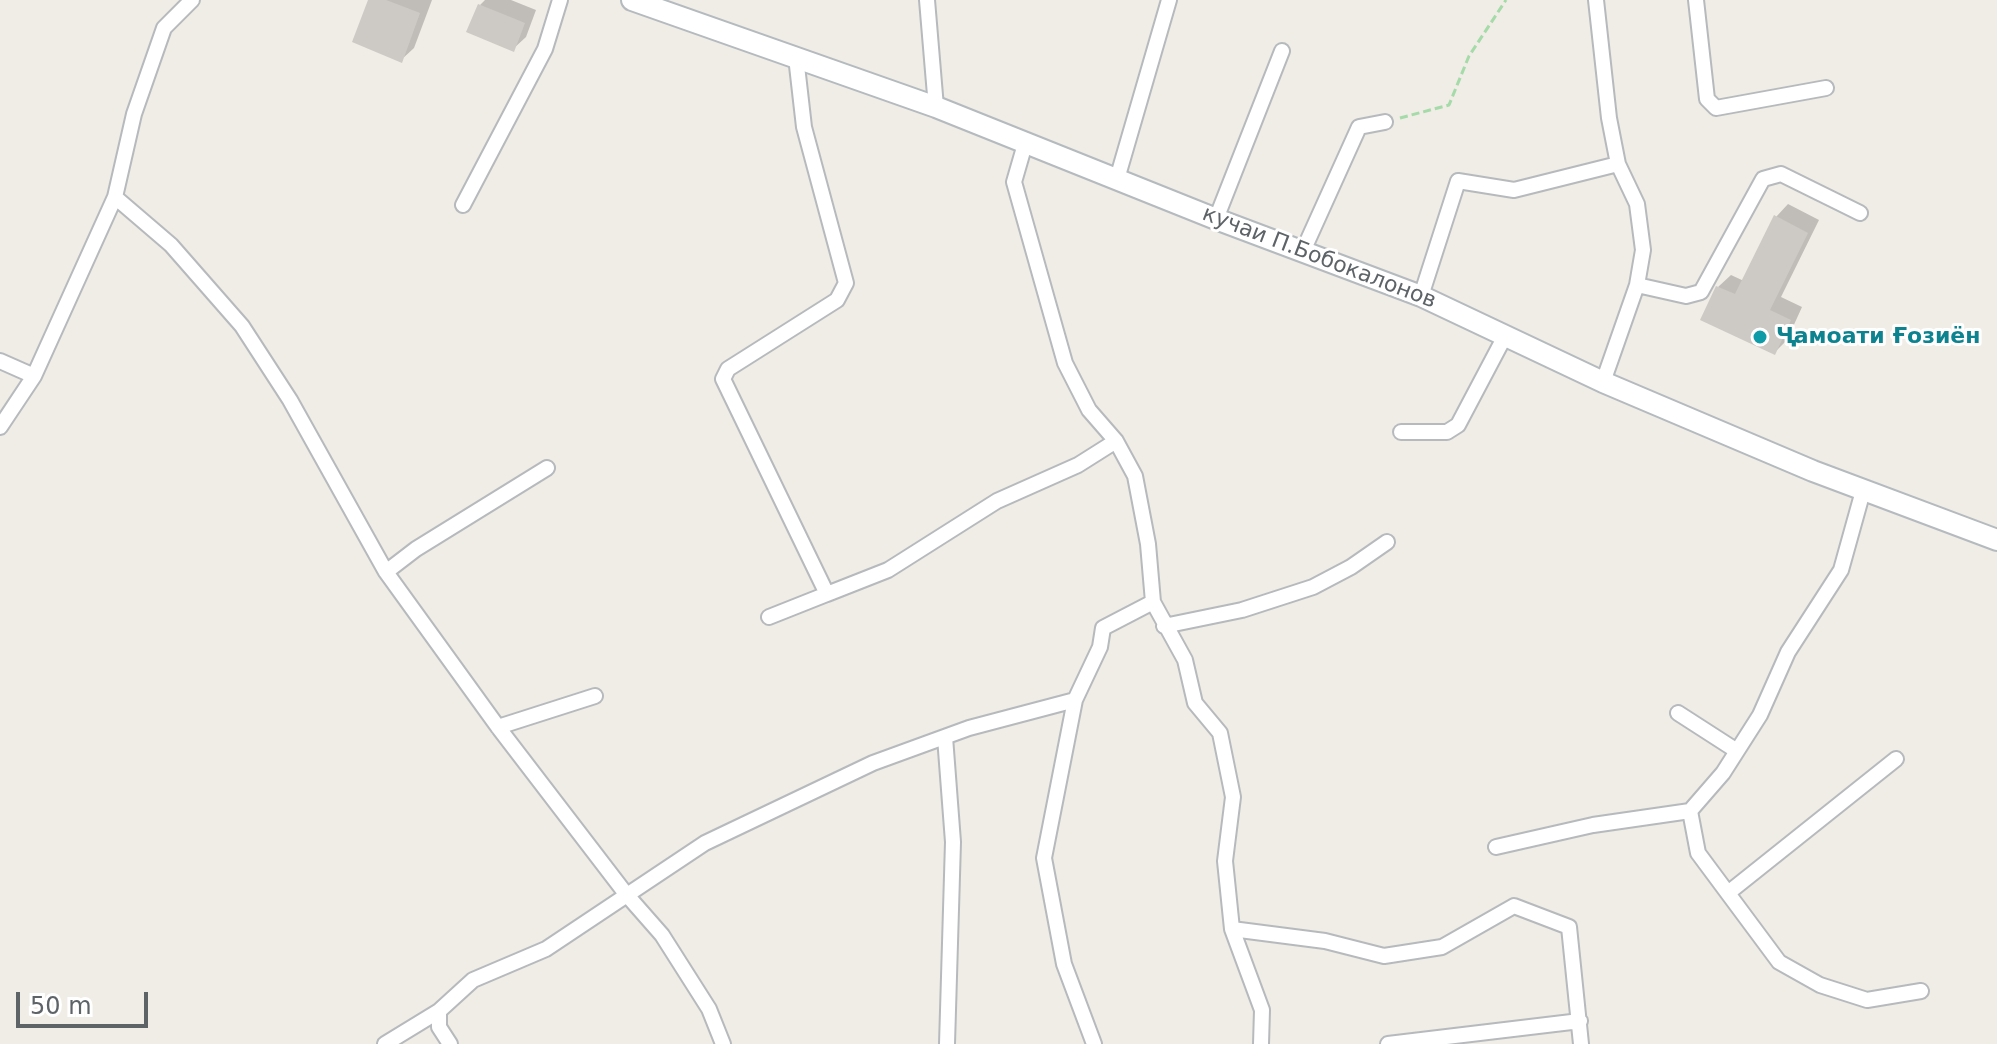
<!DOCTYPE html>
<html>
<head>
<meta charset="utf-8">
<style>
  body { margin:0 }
  #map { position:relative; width:1997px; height:1044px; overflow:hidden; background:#f0ece6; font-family:"DejaVu Sans",sans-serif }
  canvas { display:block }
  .scale { position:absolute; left:16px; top:992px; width:132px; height:36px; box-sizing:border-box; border:4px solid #5d6367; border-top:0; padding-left:10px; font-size:24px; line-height:28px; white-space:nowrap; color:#5d6367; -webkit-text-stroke:6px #fff; paint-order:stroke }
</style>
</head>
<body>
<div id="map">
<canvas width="1997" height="1044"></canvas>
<div class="scale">50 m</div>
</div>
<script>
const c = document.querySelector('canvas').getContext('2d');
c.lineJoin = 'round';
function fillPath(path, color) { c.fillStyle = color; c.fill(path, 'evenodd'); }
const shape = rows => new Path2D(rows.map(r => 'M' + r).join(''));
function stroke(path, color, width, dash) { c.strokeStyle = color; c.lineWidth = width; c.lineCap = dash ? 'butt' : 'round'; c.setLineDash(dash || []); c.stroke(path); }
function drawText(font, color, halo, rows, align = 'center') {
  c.font = font + ' "DejaVu Sans",sans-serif'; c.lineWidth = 6; c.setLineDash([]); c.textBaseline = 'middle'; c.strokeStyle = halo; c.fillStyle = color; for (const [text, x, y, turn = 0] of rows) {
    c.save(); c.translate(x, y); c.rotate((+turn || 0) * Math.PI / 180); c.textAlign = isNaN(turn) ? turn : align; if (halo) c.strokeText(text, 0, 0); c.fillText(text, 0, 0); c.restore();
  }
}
const shadow = shape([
  [370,0,432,0,414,48,401,60],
  [485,0,511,0,536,10,526,37,513,49,480,5],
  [1788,204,1819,220,1781,297,1802,307,1787,340,1774,353,1718,287,1731,275,1744,281,1776,217]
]);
const building = shape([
  [368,0,386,0,420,13,402,63,352,42],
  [478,4,525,23,514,52,466,32],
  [1774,215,1808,233,1770,310,1791,320,1775,355,1700,320,1716,286,1735,294]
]);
const path = shape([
  [1400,118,1449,105,1469,56,1506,0]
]);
const minor = shape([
  [927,0,936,107],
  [1596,0,1609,118,1618,164,1637,204,1643,250,1637,285,1603,382],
  [1696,0,1707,99,1716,108,1826,88],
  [796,57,804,127,846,283,837,300,728,369,723,379,827,594,888,570,997,501,1078,465,1116,441],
  [1025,144,1014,182,1065,363,1089,410,1116,441,1135,476,1148,544,1153,602,1185,660,1195,703,1220,733,1233,797,1225,861,1232,929,1262,1010,1261,1044],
  [1117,179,1169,0],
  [115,197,171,245,242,326,290,400,386,572,498,727,626,894,662,935,709,1009,723,1044],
  [463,205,545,49,560,0],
  [1216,219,1282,51],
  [1303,251,1359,127,1385,122],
  [1637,285,1686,296,1701,292,1763,179,1781,174,1860,213],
  [1421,296,1458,181,1514,190,1618,164],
  [0,361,34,376],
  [0,427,34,376,115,197,134,114,164,28,192,0],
  [1401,432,1447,432,1458,425,1505,336],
  [1863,491,1841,570,1788,652,1760,715,1723,773,1690,811,1698,853,1779,962,1820,985,1867,1000,1921,991],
  [386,572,416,549,547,468],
  [769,617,827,594],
  [1164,626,1242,610,1313,587,1351,567,1387,542],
  [1075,700,1100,647,1103,628,1153,602],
  [1678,713,1737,751],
  [498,727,595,696],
  [945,737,953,842,947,1044],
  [1496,847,1593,825,1690,811],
  [1728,893,1896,759],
  [1232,929,1325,941,1384,956,1442,947,1514,906,1569,927,1581,1044],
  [385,1044,439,1011],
  [450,1044,439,1027,439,1011,473,980,546,949,705,843,873,763,969,728,1075,700,1044,858,1064,964,1094,1044],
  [1388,1044,1580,1021]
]);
const secondary = shape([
  [632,0,936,107,1216,219,1421,296,1603,382,1813,471,1997,540]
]);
const markers = [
  [1760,337,8,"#0f9aa8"]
];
const streetNames = [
  ["кучаи П.Бобокалонов",1319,258,21]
];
const cultureNames = [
  ["Ҷамоати Ғозиён",1776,337]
];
fillPath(shadow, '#0003');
fillPath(building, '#cdc9c5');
stroke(minor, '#b6babd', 18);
stroke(secondary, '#b4babe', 24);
stroke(path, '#a4dba8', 3, [8, 4]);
stroke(minor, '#fff', 14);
stroke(secondary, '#fff', 20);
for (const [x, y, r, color] of markers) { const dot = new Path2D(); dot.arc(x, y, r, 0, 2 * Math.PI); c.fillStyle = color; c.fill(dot); stroke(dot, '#fff', 3); }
drawText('22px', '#5d6367', '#fff', streetNames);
drawText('bold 22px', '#0d838f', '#fff', cultureNames, 'left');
</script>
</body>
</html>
